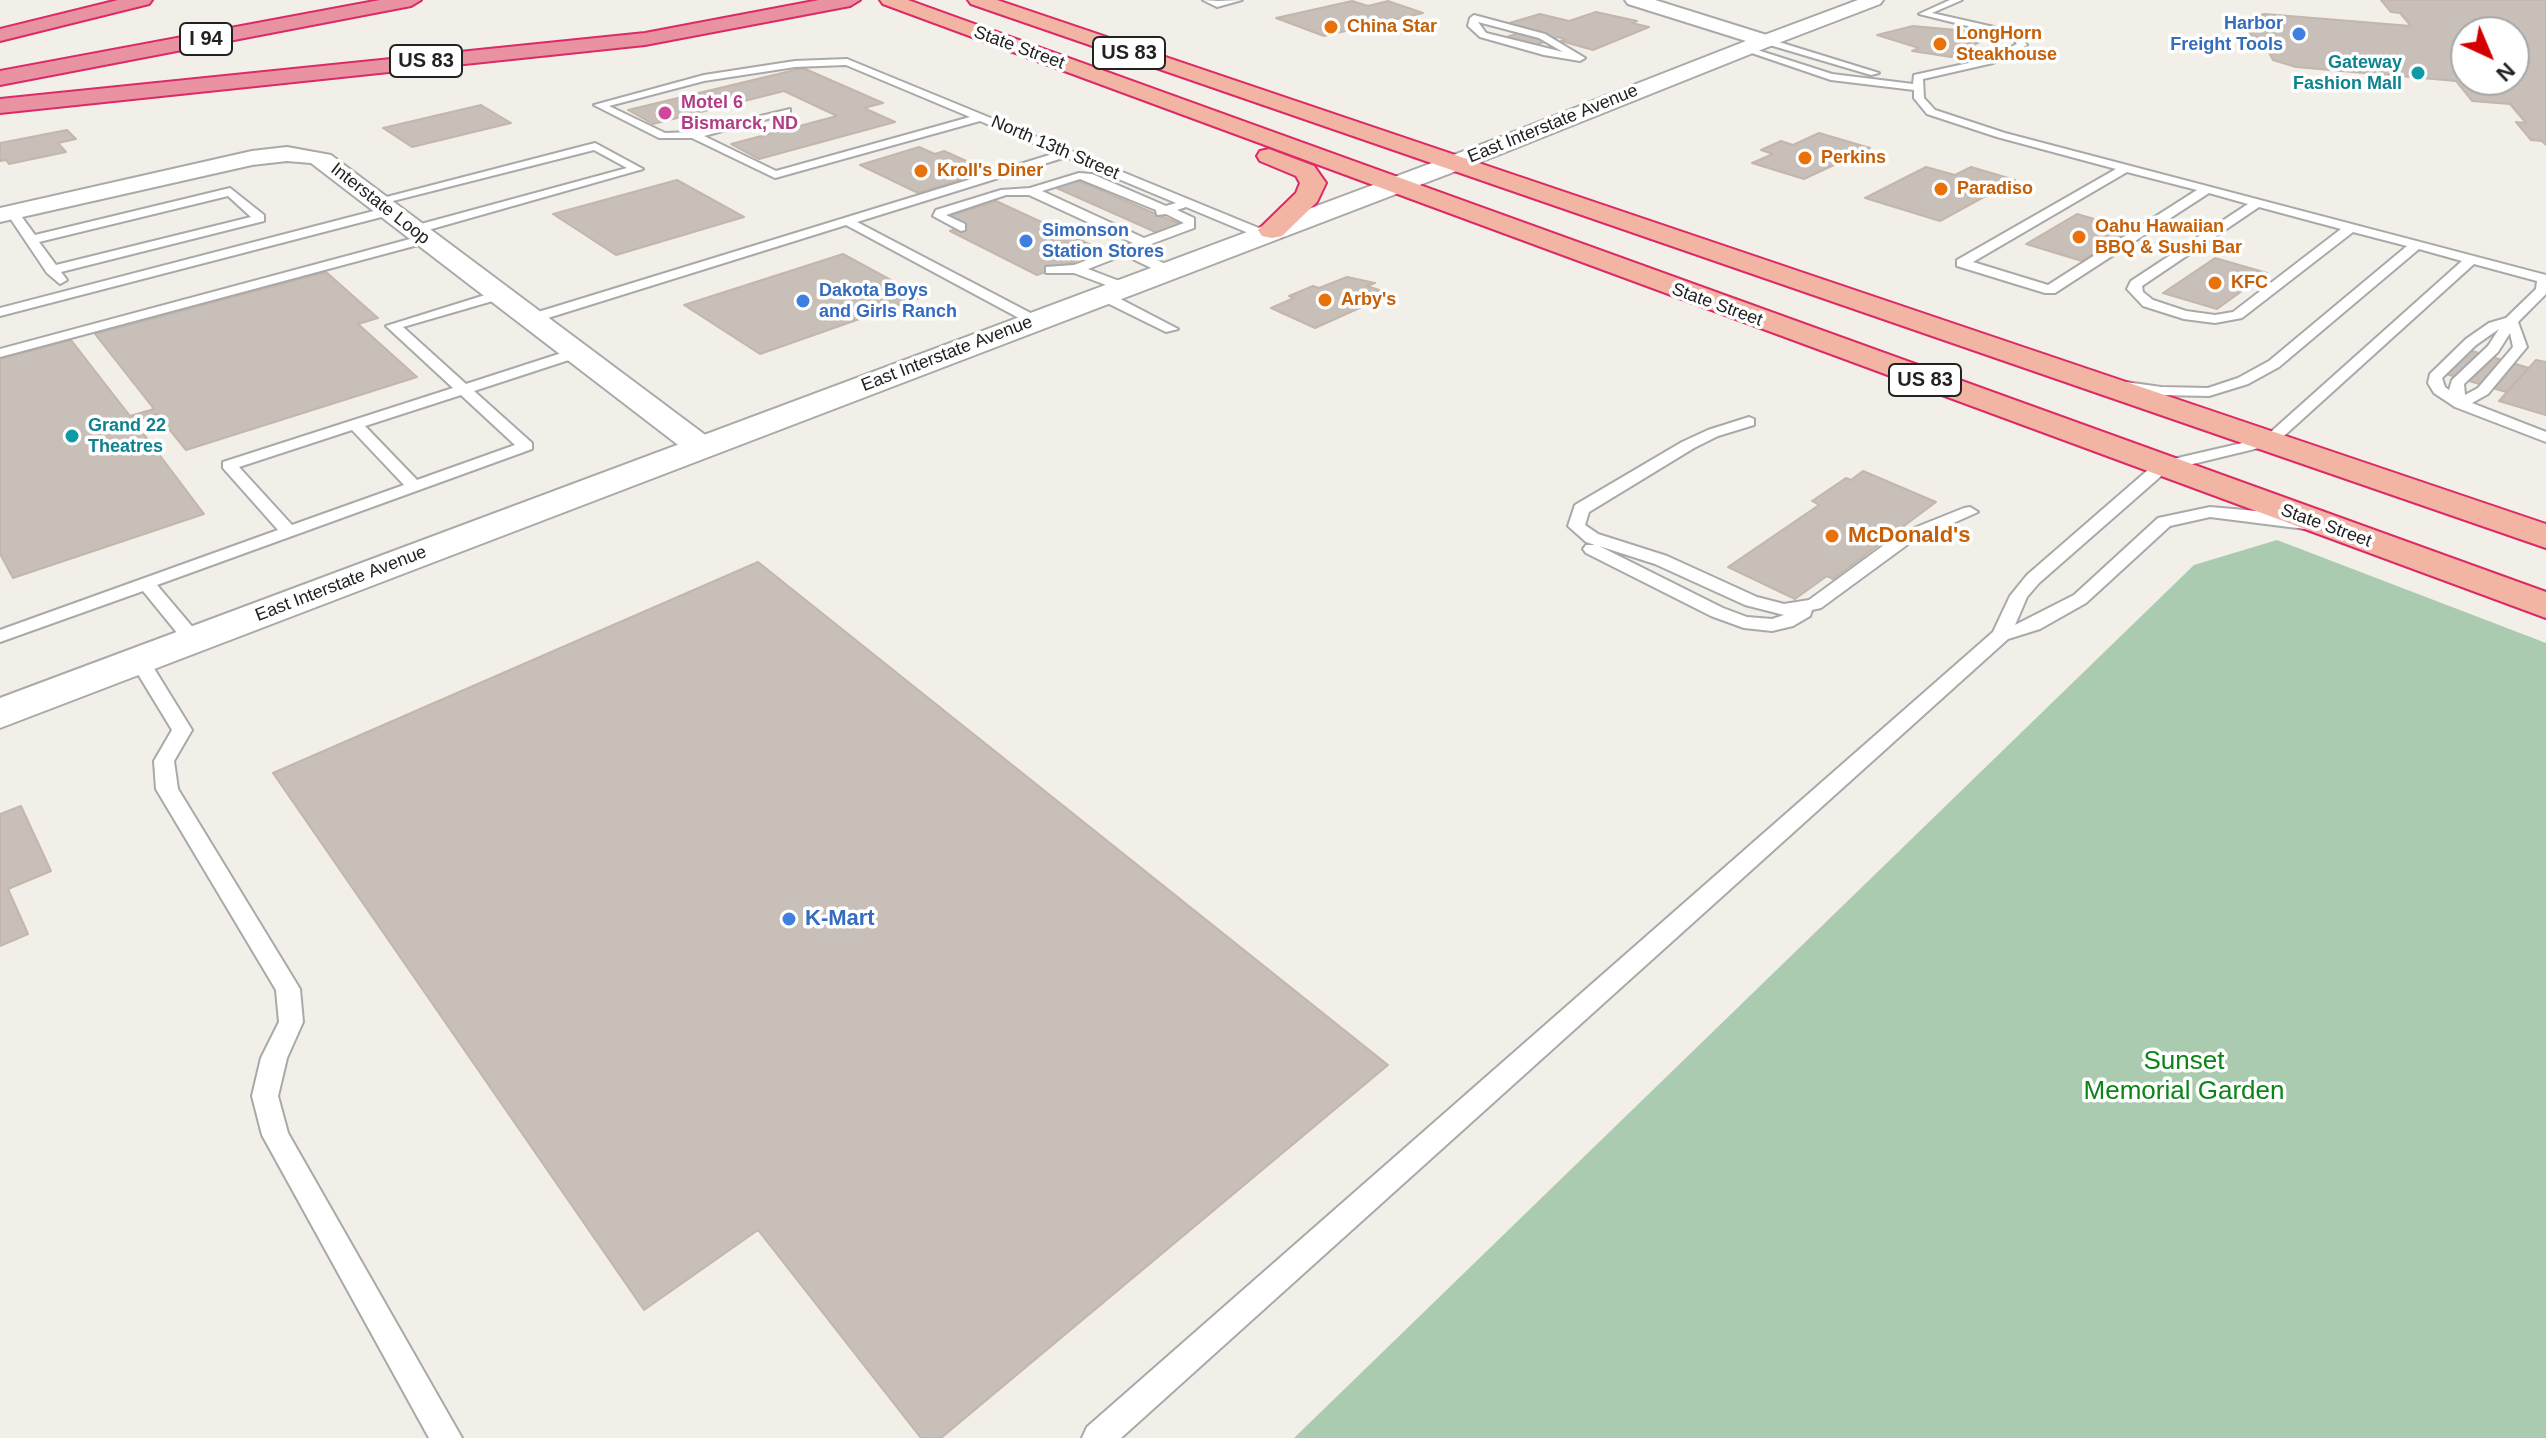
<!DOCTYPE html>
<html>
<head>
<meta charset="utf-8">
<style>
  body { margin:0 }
  #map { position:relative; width:2546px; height:1438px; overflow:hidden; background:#f2efe9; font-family:Arial,sans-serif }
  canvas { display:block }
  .north { position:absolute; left:2450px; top:16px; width:80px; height:80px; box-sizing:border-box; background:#fff; border:2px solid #a7a7a7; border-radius:50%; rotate:136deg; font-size:22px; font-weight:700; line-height:32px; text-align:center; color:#222 }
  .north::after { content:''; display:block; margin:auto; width:28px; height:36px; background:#d40000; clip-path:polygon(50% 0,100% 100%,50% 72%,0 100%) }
</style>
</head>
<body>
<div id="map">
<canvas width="2546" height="1438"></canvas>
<div class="north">N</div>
</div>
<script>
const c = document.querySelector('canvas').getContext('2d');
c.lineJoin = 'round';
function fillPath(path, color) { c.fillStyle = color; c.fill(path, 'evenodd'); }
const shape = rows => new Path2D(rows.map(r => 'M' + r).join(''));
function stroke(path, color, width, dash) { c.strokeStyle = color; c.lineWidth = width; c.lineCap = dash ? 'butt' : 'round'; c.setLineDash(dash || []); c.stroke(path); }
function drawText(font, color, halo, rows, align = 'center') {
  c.font = font + ' Arial,sans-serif'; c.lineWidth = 7; c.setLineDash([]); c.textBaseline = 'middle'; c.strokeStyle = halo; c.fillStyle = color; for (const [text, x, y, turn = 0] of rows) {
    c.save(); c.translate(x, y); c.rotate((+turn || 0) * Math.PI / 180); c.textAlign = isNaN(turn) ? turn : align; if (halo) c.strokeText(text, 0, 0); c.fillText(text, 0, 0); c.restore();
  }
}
const cemetery = shape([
  [2277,540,2546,643,2546,1438,1294,1438,2194,565]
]);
const building = shape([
  [2381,0,2546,0,2546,145,2542,141,2531,140,2516,122,2526,123,2510,104,2472,101,2456,81,2296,67,2273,60,2262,40,2254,40,2246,26,2254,26,2249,17,2265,14,2411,26,2400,13,2391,12,2381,0],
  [2466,32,2514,32,2514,80,2466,80,2466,32],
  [1352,1,1368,6,1388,1,1423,13,1324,36,1276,18,1352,1],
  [1596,12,1637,21,1632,23,1649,27,1593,50,1561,41,1566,40,1558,37,1530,47,1501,39,1527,30,1506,24,1540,14,1569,21,1596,12],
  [1913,26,1967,31,1991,36,1951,57,1912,51,1919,48,1877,35,1913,26],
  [803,68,883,103,864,108,895,122,759,159,731,144,837,116,784,91,653,124,628,110,803,68],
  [481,105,511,123,412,147,383,128,481,105],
  [67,130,76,139,58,143,66,152,9,164,6,160,0,161,0,143,67,130],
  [1819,133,1870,148,1804,179,1752,163,1773,154,1761,150,1781,141,1793,145,1819,133],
  [919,147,935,154,944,151,973,164,962,168,977,175,918,193,860,165,919,147],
  [1926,167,1955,175,1971,167,2015,180,1940,221,1865,198,1926,167],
  [1075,179,1156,214,1183,225,1160,234,1052,186,1075,179],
  [677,180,744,217,616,255,553,214,677,180],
  [996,201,1104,251,1037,275,950,231,967,225,949,216,996,201],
  [2077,214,2132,230,2082,261,2026,244,2077,214],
  [843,254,922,297,760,354,684,305,843,254],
  [2215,258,2267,273,2217,309,2163,293,2215,258],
  [326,272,378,318,358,324,417,377,186,450,157,414,134,421,204,514,13,578,0,554,0,359,71,340,130,416,154,409,95,334,326,272],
  [1347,277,1375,283,1367,286,1382,291,1355,303,1364,306,1315,328,1271,308,1294,298,1289,296,1313,286,1319,288,1347,277],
  [2469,350,2529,368,2506,392,2446,374,2469,350],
  [2536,360,2546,362,2546,415,2499,401,2536,360],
  [1863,471,1936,502,1833,579,1827,576,1795,599,1728,567,1819,505,1812,501,1846,478,1851,480,1863,471],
  [758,562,1388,1065,941,1438,921,1438,758,1230,644,1310,273,773,758,562],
  [21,806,51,871,8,889,28,934,0,946,0,814,21,806]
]);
const service = shape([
  [1203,0,1218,1,1242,0,1217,7,1203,0],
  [1950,0,1962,0,1932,13,1994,27,2020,36,2027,45,1993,63,1923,79,1924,98,1935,110,2005,133,2546,275,2546,294,2518,322,2527,347,2488,394,2472,403,2546,432,2546,442,2455,407,2434,393,2428,383,2430,374,2466,339,2489,323,2506,318,2536,289,2537,281,2474,264,2275,444,2168,470,2039,583,2027,597,2015,625,2074,595,2158,518,2210,507,2268,512,2313,522,2315,526,2313,530,2210,517,2170,526,2086,603,2040,629,2008,639,1121,1438,1082,1438,1087,1427,1993,632,2010,596,2027,575,2156,463,2264,438,2462,261,2419,249,2279,367,2248,384,2209,396,2161,395,2121,389,2121,383,2126,382,2161,387,2208,388,2238,378,2269,361,2407,246,2353,232,2242,318,2215,323,2184,319,2143,306,2127,289,2131,281,2248,204,2209,193,2055,293,2045,293,1957,266,1957,260,2116,169,1997,137,1927,114,1914,98,1914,90,1831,80,1740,49,1748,47,1832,74,1913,84,1914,75,1987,59,2017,44,2014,40,1988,31,1919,14,1950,0],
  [2127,172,2197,190,2048,285,1973,262,2127,172],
  [2259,207,2341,229,2233,312,2215,315,2186,311,2153,300,2143,292,2142,286,2259,207],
  [2499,329,2488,346,2452,380,2449,390,2445,387,2442,378,2476,345,2499,329],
  [2510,333,2513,347,2478,388,2465,395,2464,384,2498,352,2510,333],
  [1474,15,1545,34,1585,58,1580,61,1544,55,1480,37,1468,26,1470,18,1474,15],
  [1478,22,1539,38,1563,52,1486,33,1478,22],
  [1763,39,1769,39,1879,73,1871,75,1763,43,1763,39],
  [847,59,1266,231,1268,234,1258,237,1186,207,1177,210,1194,218,1194,228,1135,250,1172,267,1172,273,1162,273,1124,255,1088,269,1127,284,1127,290,1122,291,1074,273,1046,273,1046,267,1074,265,1133,243,1029,195,1006,195,946,215,965,224,965,230,961,231,933,216,936,210,1001,190,1030,188,1079,173,1092,174,1166,206,1176,203,1066,157,857,222,1040,318,1040,324,1030,324,846,225,535,322,525,322,525,316,1056,153,980,121,775,178,692,138,659,138,594,105,704,75,795,61,847,59],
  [846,65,970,117,776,171,704,136,790,113,790,109,694,132,665,133,609,106,704,81,795,67,846,65],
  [1080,179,1156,210,1157,215,1166,214,1184,223,1144,238,1042,191,1080,179],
  [595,143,643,169,414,234,408,230,410,227,627,168,594,150,377,205,371,201,595,143],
  [230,188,264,215,264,221,61,272,67,280,60,284,47,273,6,212,16,209,35,235,230,188],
  [228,196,251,217,56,265,39,242,228,196],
  [389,207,395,211,393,214,0,316,0,308,389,207],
  [425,235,431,239,429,242,0,357,0,349,425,235],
  [498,291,503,292,503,298,403,327,466,384,571,350,581,350,581,356,474,391,532,443,532,449,157,585,201,637,203,641,201,645,187,645,143,591,0,642,0,630,278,530,223,468,223,462,453,388,386,326,498,291],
  [461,395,515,445,417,480,365,426,461,395],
  [352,430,404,485,292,525,239,467,352,430],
  [1097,292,1107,292,1178,329,1166,332,1097,298,1097,292],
  [1749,417,1754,419,1754,425,1718,436,1694,448,1589,512,1585,525,1598,534,1667,556,1757,597,1784,604,1809,600,1899,534,1964,508,1970,507,1978,512,1911,542,1821,608,1812,610,1810,616,1793,626,1772,631,1744,628,1711,616,1586,553,1583,549,1586,545,1595,545,1586,542,1568,526,1575,505,1682,442,1708,430,1749,417],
  [1599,546,1655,564,1745,605,1784,615,1772,619,1747,617,1723,608,1599,546],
  [140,655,147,657,192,730,174,761,178,789,300,989,303,1022,287,1058,278,1096,288,1133,462,1438,429,1438,262,1135,252,1096,261,1058,279,1022,276,990,156,789,154,761,172,730,130,661,140,655]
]);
const minor = shape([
  [1858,0,1883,0,1880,4,1773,45,1766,47,1757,41,1759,37,1858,0],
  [287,147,331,155,712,440,717,447,712,454,701,456,690,454,311,163,287,161,252,165,0,222,0,208,252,151,287,147]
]);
const tertiary = shape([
  [1625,0,1655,0,1773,37,1776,41,1773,45,1498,155,0,728,0,698,1480,145,1746,41,1628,4,1625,0]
]);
const trunk = shape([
  [880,0,908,0,2546,592,2546,618,883,4,880,0],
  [968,0,997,0,2546,524,2546,548,971,4,968,0],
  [1269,149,1314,166,1326,183,1317,202,1282,236,1272,238,1262,236,1258,230,1296,193,1300,183,1296,176,1260,161,1257,156,1260,151,1269,149]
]);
const motorway = shape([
  [118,0,152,0,149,4,0,41,0,29,118,0],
  [380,0,421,0,411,6,0,85,0,71,380,0],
  [819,0,860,0,850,6,645,45,0,113,0,99,645,33,819,0]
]);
const markers = [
  [1331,27,8,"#e8710a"],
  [2299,34,8,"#3f7fe0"],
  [1940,44,8,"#e8710a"],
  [2418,73,8,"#0f9aa8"],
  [665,113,8,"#d1479c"],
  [1805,158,8,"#e8710a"],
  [921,171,8,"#e8710a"],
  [1941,189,8,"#e8710a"],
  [2079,237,8,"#e8710a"],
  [1026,241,8,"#3f7fe0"],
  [2215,283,8,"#e8710a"],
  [1325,300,8,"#e8710a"],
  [803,301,8,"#3f7fe0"],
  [72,436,8,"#0f9aa8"],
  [1832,536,8,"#e8710a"],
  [789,919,8,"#3f7fe0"]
];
const farShopnames = [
  ["Harbor",2283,24,"right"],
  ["Freight Tools",2283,45,"right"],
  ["Simonson",1042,231],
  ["Station Stores",1042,252],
  ["Dakota Boys",819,291],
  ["and Girls Ranch",819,312]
];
const farFoodnames = [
  ["China Star",1347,27],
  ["LongHorn",1956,34],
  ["Steakhouse",1956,55],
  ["Perkins",1821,158],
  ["Kroll's Diner",937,171],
  ["Paradiso",1957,189],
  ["Oahu Hawaiian",2095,227],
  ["BBQ & Sushi Bar",2095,248],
  ["KFC",2231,283],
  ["Arby's",1341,300]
];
const farStreetnames = [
  ["State Street",1019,48,20],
  ["East Interstate Avenue",1553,124,-22],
  ["North 13th Street",1055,148,23],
  ["Interstate Loop",380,204,38],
  ["State Street",1717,305,20],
  ["East Interstate Avenue",947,354,-21],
  ["State Street",2326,526,20],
  ["East Interstate Avenue",341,584,-21]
];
const farCulturenames = [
  ["Gateway",2402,63],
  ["Fashion Mall",2402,84],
  ["Grand 22",88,426,"left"],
  ["Theatres",88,447,"left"]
];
const farHotelnames = [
  ["Motel 6",681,103],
  ["Bismarck, ND",681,124]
];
const shields = [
  [206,39,52],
  [1129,53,72],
  [426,61,72],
  [1925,380,72]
];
const shieldNames = [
  ["I 94",206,39],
  ["US 83",1129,53],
  ["US 83",426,61],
  ["US 83",1925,380]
];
const foodNames = [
  ["McDonald's",1848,536]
];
const shopNames = [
  ["K-Mart",805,919]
];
const nearParknames = [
  ["Sunset",2184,1062],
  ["Memorial Garden",2184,1092]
];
fillPath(cemetery, '#aacbaf');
fillPath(building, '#c7bfb8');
stroke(building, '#c4b6ab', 2);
stroke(service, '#a9a9a9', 4);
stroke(minor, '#a9a9a9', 4);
stroke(tertiary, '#a9a9a9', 4);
stroke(trunk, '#dc2a67', 4);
stroke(motorway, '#dc2a67', 4);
fillPath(service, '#fff');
fillPath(minor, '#fff');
fillPath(tertiary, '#fff');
fillPath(trunk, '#f2b4a3');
fillPath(motorway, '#e892a2');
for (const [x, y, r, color] of markers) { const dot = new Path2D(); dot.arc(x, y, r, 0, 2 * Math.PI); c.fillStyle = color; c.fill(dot); stroke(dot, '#fff', 3); }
drawText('bold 18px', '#366cbe', '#fff', farShopnames, 'left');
drawText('bold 18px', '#c56008', '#fff', farFoodnames, 'left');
drawText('18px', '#222', '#fff', farStreetnames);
drawText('bold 18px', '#0d838f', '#fff', farCulturenames, 'right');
drawText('bold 18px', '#b23c85', '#fff', farHotelnames, 'left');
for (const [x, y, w] of shields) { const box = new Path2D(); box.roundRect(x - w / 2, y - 16, w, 32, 6); c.fillStyle = '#fff'; c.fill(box); stroke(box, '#222', 2); }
drawText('bold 20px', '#222', null, shieldNames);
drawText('bold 22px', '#c56008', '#fff', foodNames, 'left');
drawText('bold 22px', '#366cbe', '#fff', shopNames, 'left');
drawText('26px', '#0c8416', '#fff', nearParknames);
</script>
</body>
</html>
